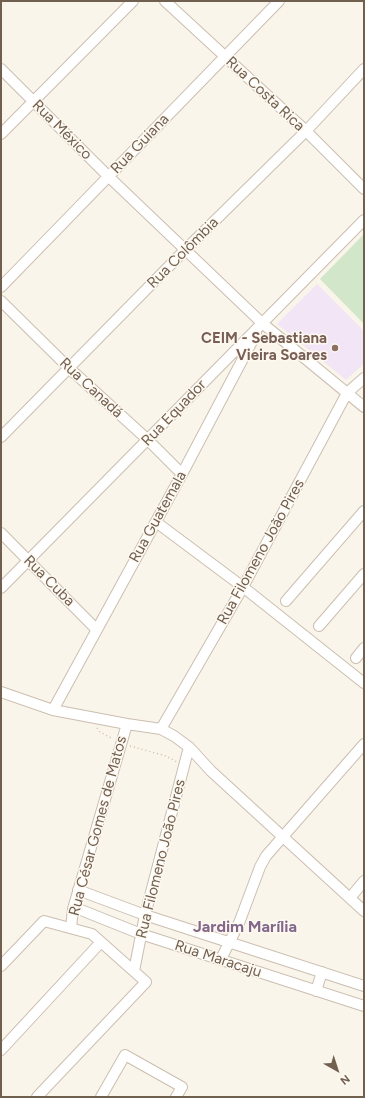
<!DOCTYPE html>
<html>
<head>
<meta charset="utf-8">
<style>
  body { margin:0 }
  #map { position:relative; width:365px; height:1098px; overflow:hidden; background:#faf5ea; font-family:Figtree,sans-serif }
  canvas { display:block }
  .frame { position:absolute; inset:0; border:2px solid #715f50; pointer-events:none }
  .north { position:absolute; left:317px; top:1050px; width:40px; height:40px; -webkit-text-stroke:3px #fdf9f0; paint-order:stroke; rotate:141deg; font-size:11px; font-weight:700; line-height:16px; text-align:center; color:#715f50 }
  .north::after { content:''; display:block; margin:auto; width:14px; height:18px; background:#715f50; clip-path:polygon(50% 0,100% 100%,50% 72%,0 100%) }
</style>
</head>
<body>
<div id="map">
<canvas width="365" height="1098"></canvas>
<div class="frame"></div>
<div class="north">N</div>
</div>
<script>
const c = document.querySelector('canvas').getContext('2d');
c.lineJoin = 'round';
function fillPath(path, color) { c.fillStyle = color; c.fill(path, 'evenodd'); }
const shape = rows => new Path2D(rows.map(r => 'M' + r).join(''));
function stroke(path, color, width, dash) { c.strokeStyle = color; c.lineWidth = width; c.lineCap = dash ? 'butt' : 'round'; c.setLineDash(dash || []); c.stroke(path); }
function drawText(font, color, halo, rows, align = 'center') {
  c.font = font + ' Figtree,sans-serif'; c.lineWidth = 3; c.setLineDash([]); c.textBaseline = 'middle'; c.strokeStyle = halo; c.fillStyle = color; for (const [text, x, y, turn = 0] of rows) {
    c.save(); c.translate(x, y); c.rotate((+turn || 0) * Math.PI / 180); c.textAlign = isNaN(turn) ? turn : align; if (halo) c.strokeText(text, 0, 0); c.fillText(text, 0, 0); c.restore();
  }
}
const education = shape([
  [317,284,364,331,364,364,346,380,277,324]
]);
const green = shape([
  [364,234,364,324,320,279]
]);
const path = shape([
  [97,728,100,732,113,739],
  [130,746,166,756,177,762]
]);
const minor = shape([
  [165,1,306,131,364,189],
  [1,69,108,176,262,323,364,407],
  [1,134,133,1],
  [1,287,279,1],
  [1,301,69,368,148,440,182,474],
  [1,437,185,250,306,131,364,69],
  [156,522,243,587,364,683],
  [1,533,96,629],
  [1,588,364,220],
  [286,601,364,511],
  [319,626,364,574],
  [356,658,364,648],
  [1,692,53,710,127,724,161,729,174,736,189,747,211,771,364,911],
  [53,710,182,474,256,334],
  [161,729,243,587,347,393,364,378],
  [78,890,145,915,364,986],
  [350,898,364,881],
  [73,909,81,910,141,934,364,1006],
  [71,928,73,909,127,724],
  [221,959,239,923,260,867,266,856,364,744],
  [1,966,44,921,92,934,146,982,37,1097],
  [134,971,145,915,189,747],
  [316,991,322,972],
  [1,1050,101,942],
  [101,1097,125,1055,182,1087,176,1097]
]);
const markers = [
  [335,348,4,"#8d6e63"]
];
const streetNames = [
  ["Rua Costa Rica",265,94,43],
  ["Rua México",62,130,45],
  ["Rua Guiana",140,144,-46],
  ["Rua Colômbia",183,253,-45],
  ["Rua Canadá",91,388,43],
  ["Rua Equador",174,413,-46],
  ["Rua Guatemala",158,517,-61],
  ["Rua Filomeno João Pires",261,552,-61],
  ["Rua Cuba",49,581,45],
  ["Rua César Gomes de Matos",98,826,-75],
  ["Rua Filomeno João Pires",161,859,-76],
  ["Rua Maracaju",218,959,18]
];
const educationNames = [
  ["CEIM - Sebastiana",327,339],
  ["Vieira Soares",327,356]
];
const neighbourhoodNames = [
  ["Jardim Marília",245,927]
];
fillPath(education, '#f2e6f6');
fillPath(green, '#d2e6ca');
stroke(minor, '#cbbeb1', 12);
stroke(path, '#d1bca8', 1.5, [1, 3]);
stroke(minor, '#fff', 10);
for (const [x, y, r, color] of markers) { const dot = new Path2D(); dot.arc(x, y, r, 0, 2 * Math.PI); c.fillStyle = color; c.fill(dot); stroke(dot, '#fdf9f0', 1.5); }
drawText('15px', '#715f50', '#fdf9f0', streetNames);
drawText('bold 15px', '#785e54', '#fdf9f0', educationNames, 'right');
drawText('bold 16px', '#84688c', '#fdf9f0', neighbourhoodNames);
</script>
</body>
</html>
